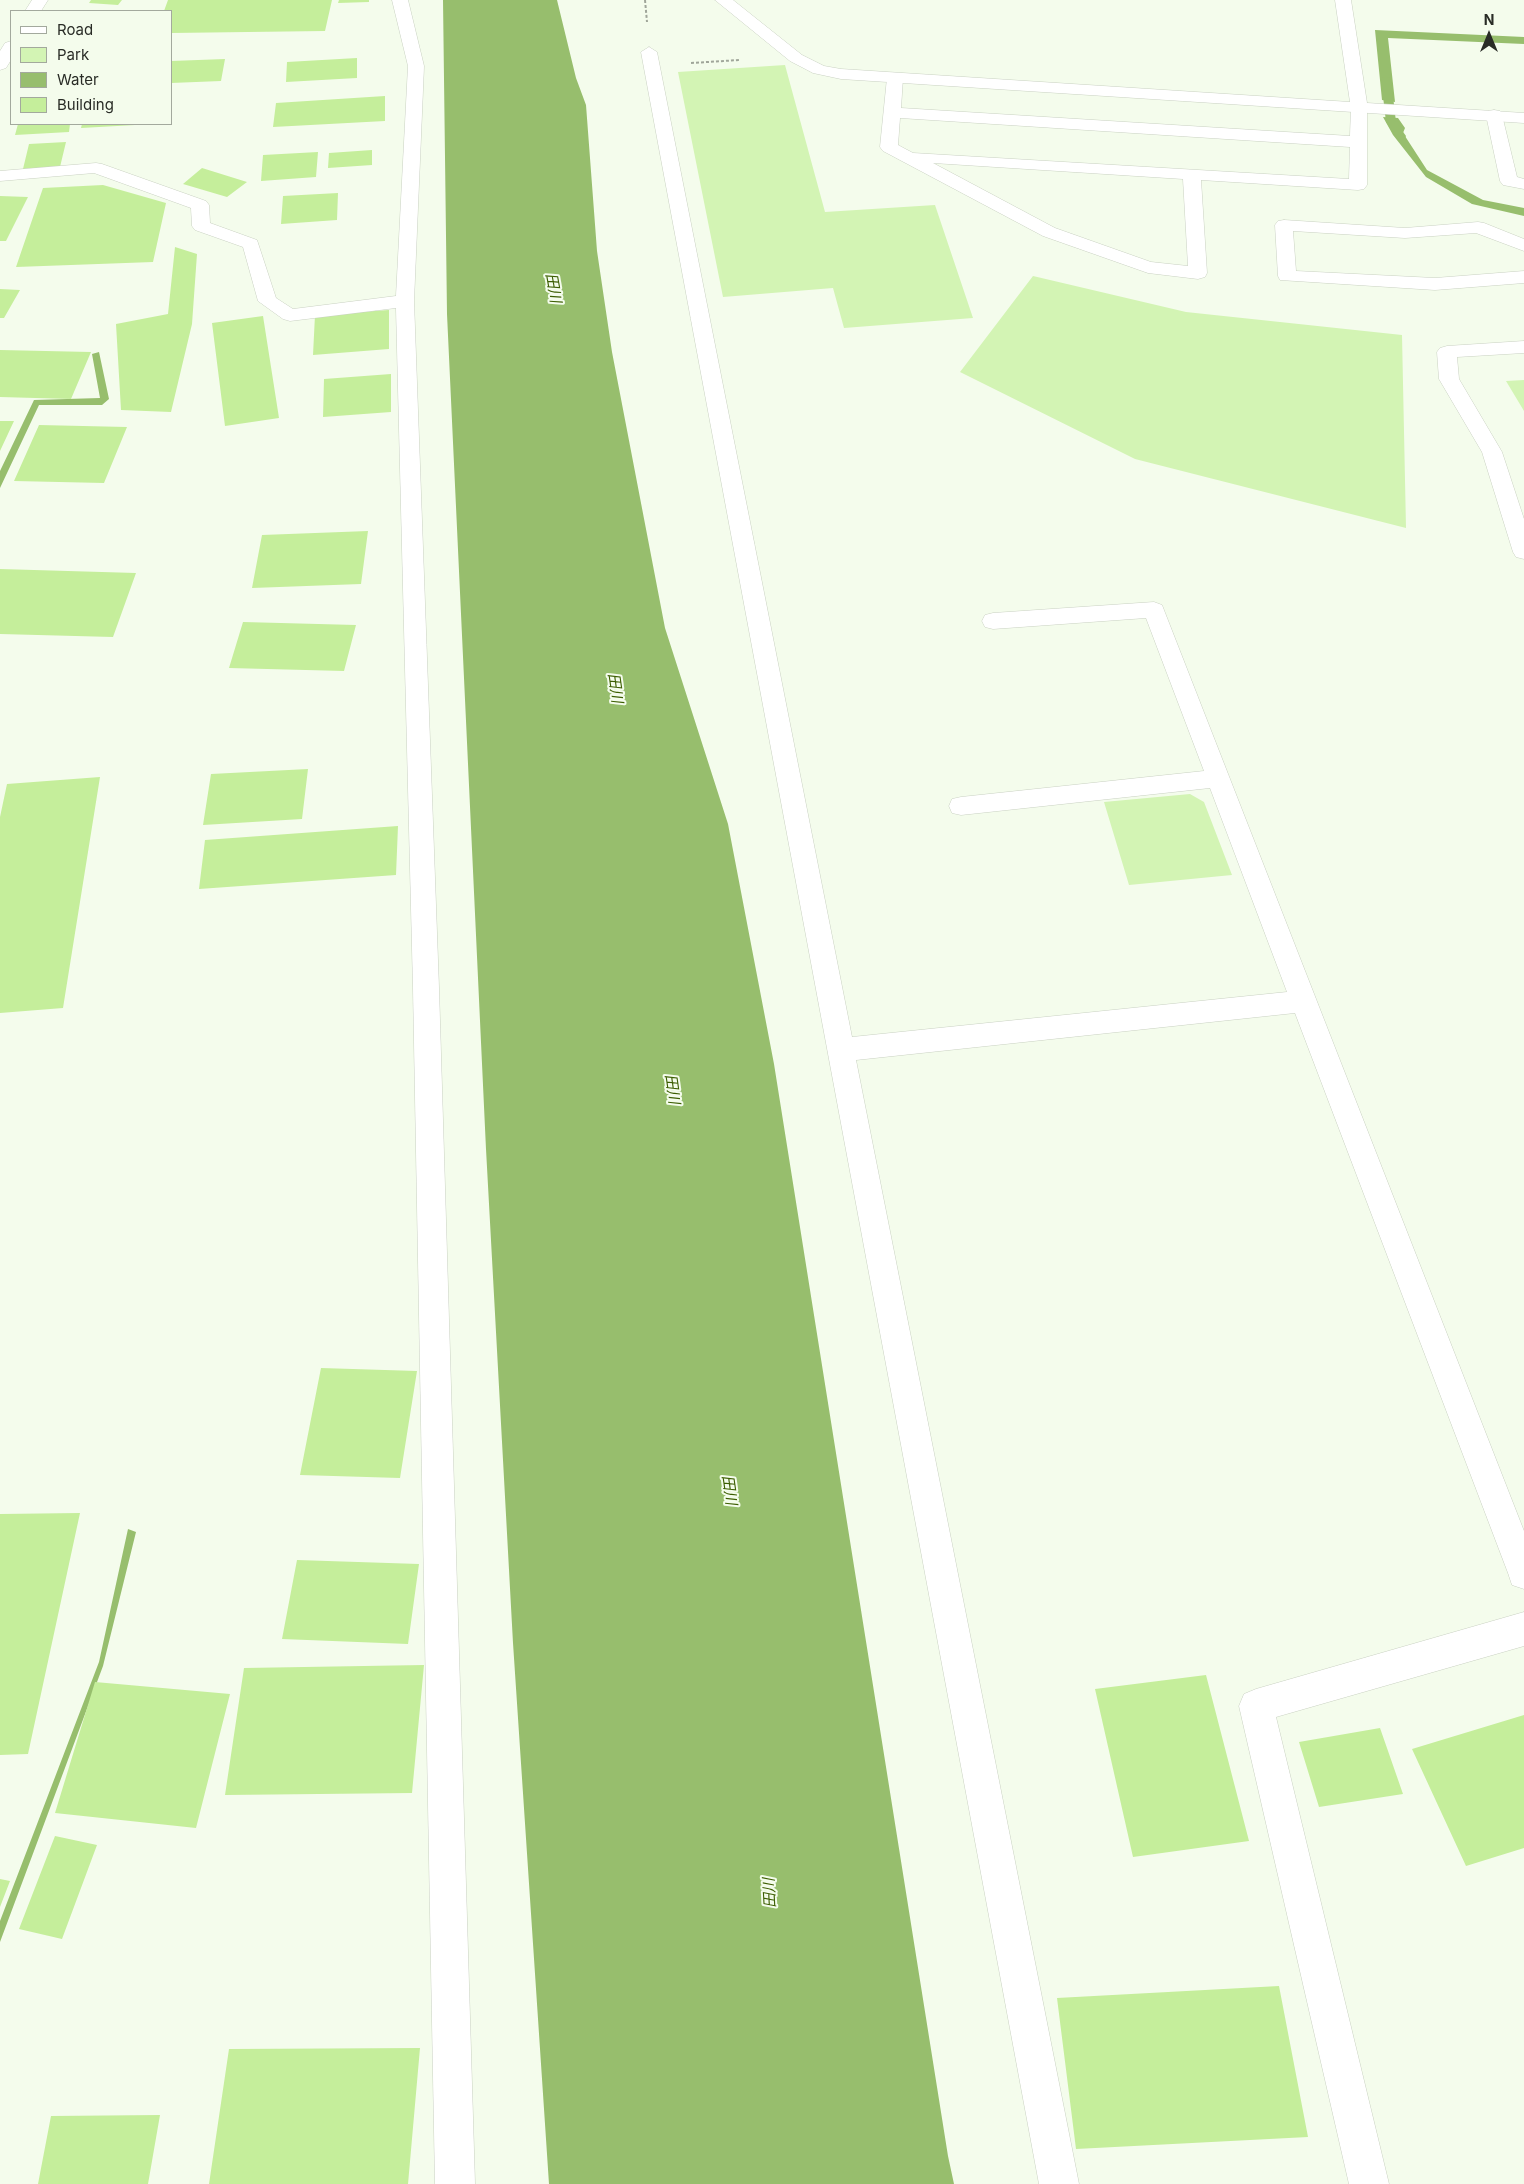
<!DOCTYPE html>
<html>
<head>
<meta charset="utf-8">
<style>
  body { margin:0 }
  #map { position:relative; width:1524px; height:2184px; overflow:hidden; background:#f4fcec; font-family:Inter,sans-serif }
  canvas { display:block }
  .legend { position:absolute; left:10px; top:10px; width:162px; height:115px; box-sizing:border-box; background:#f4fcec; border:1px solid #a3a99d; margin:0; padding:6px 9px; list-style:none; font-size:15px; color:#292c26 }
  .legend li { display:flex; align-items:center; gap:10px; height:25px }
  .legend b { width:25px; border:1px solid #a3a99d }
  .north { position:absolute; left:1464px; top:10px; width:50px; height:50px; -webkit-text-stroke:4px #f4fcec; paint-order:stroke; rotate:0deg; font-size:14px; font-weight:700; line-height:20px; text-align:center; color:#292c26 }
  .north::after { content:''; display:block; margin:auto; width:18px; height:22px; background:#292c26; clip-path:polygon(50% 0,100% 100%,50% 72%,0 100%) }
</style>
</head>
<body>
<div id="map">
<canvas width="1524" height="2184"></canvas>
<ul class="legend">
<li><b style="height:6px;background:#fff"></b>Road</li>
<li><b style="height:14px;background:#d3f4b4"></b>Park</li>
<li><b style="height:14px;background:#97be6d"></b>Water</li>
<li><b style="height:14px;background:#c5ee9b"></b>Building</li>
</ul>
<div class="north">N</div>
</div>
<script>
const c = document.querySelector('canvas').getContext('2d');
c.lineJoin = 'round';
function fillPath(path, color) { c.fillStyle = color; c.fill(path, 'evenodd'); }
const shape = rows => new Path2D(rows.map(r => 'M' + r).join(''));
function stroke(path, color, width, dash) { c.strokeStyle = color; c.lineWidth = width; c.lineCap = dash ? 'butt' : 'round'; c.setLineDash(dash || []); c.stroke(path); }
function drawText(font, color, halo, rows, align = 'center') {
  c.font = font + ' Inter,"Noto Sans JP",sans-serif'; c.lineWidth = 4; c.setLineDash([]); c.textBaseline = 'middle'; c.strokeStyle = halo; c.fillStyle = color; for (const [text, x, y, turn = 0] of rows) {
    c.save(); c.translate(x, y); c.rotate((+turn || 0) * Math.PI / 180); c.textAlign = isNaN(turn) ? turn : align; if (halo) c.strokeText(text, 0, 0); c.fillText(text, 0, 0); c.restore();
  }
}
const green = shape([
  [785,65,825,212,935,205,973,318,844,328,833,288,723,297,678,72],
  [1033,276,1186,312,1402,335,1406,528,1135,459,960,372],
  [1524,380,1524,411,1506,381],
  [1190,794,1204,802,1232,875,1129,885,1104,802]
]);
const water = shape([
  [443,0,557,0,576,78,586,105,597,251,612,352,665,628,728,824,774,1064,948,2156,954,2184,549,2184,513,1643,486,1149,447,314],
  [1375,30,1524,37,1524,44,1388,38,1395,102,1382,100],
  [1383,117,1398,118,1405,128,1403,133,1427,170,1483,200,1524,208,1524,216,1472,204,1426,177,1393,135],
  [99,352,109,399,102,405,39,405,0,488,0,471,34,400,100,398,92,354],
  [128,1529,136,1532,103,1666,0,1942,0,1921,99,1662]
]);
const stream = shape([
  [1386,76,1391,79,1396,122,1406,136,1405,138,1397,138,1386,122,1381,79,1386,76]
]);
const building = shape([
  [91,0,122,0,118,5,89,3],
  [168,0,332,0,325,31,171,33,171,11,164,11],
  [339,0,369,0,369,2,338,3],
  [357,58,357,78,286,82,287,62],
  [225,59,221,81,171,83,171,61],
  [385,96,385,121,273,127,276,103],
  [18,124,70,124,69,132,15,135],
  [82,124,135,124,135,125,81,128],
  [66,142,60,167,23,169,29,144],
  [372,150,372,165,328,168,329,153],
  [318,152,316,177,261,181,263,155],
  [202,168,247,182,227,197,183,184],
  [103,185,166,203,153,262,16,267,43,188],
  [338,193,337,220,281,224,283,196],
  [0,196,28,197,6,241,0,241],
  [175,247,197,254,192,324,171,412,121,410,116,324,168,314],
  [0,289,20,290,4,318,0,318],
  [389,310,389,349,313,355,315,315],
  [263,316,279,418,225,426,212,323],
  [0,350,91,352,71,399,0,397],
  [391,374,391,412,323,417,324,379],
  [0,421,14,421,0,451],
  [39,425,127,427,104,483,14,481],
  [368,531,361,584,252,588,262,535],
  [0,569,136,573,113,637,0,634],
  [243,622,356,625,344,671,229,668],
  [308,769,302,819,203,825,211,774],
  [100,777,63,1008,0,1013,0,817,7,784],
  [398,826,396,875,199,889,205,840],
  [321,1368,417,1371,400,1478,300,1475],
  [80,1513,28,1754,0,1755,0,1514],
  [297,1560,419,1564,408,1644,282,1639],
  [424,1665,412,1793,225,1795,244,1668],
  [1206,1675,1249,1841,1133,1857,1095,1689],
  [95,1682,230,1694,196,1828,55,1813],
  [1524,1715,1524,1848,1466,1866,1412,1749],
  [1380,1728,1403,1794,1319,1807,1299,1742],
  [55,1836,97,1845,62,1939,19,1929],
  [0,1879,10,1881,0,1907],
  [1279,1986,1308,2137,1076,2149,1057,1998],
  [420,2048,408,2184,209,2184,229,2049],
  [160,2115,148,2184,38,2184,51,2116]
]);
const path = shape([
  [645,0,647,22],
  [691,63,740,60]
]);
const service = shape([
  [392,0,408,0,424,66,414,301,439,988,475,2184,435,2184,413,988,396,308,290,321,283,319,258,301,243,247,195,230,192,226,191,208,94,173,0,181,0,171,96,163,102,164,206,201,209,205,210,223,257,240,276,298,293,309,396,296,408,66,392,0],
  [895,73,901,74,903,78,901,108,1350,136,1351,107,1353,103,1359,102,1365,103,1367,107,1367,185,1364,189,1358,190,1201,180,1207,273,1205,277,1198,279,1148,273,1043,236,883,151,880,147,887,78,889,74,895,73],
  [900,118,1350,147,1349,179,913,153,898,145,900,118],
  [933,163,1183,179,1188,266,1151,262,1055,228,933,163],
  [1494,110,1500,111,1502,115,1517,177,1524,179,1524,189,1503,185,1500,181,1486,115,1488,111,1494,110],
  [1284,220,1405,228,1478,222,1484,223,1524,239,1524,251,1476,233,1405,238,1293,231,1296,271,1435,278,1524,271,1524,283,1435,290,1280,280,1278,276,1275,225,1278,221,1284,220],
  [1524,341,1524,353,1457,357,1459,379,1502,452,1524,519,1524,559,1516,557,1513,552,1482,452,1439,379,1437,352,1440,348,1447,346,1524,341]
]);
const minor = shape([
  [715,0,733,0,802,55,824,66,841,69,1350,102,1335,0,1351,0,1367,103,1524,113,1524,123,841,79,813,73,790,61,715,0],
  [649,47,657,52,852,1037,1287,992,1210,788,961,815,952,813,949,806,952,799,961,797,1204,771,1146,618,993,629,985,627,982,621,985,615,993,613,1154,602,1162,605,1524,1531,1524,1589,1512,1585,1508,1573,1295,1013,856,1060,1079,2184,1039,2184,641,52,649,47],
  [1524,1612,1524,1646,1276,1717,1389,2184,1349,2184,1239,1706,1244,1694,1256,1689,1524,1612]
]);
const primary = shape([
  [32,0,48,0,41,11,25,11,32,0],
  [11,41,11,60,6,68,0,70,0,51,5,43,11,41]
]);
const waterNames = [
  ["田川",553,288,80],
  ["田川",615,688,82],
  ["田川",672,1089,82],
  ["田川",729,1490,82],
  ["田川",770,1893,-93]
];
fillPath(green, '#d3f4b4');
fillPath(water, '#97be6d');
fillPath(stream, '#97be6d');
fillPath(building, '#c5ee9b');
stroke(service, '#c9d1c2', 1);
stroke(minor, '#c9d1c2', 1);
stroke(primary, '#c9d1c2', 1);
stroke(path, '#a0a69a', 2, [3, 2]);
fillPath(service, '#fff');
fillPath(minor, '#fff');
fillPath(primary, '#fff');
drawText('italic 15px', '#3c5e02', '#f4fcec', waterNames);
</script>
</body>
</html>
